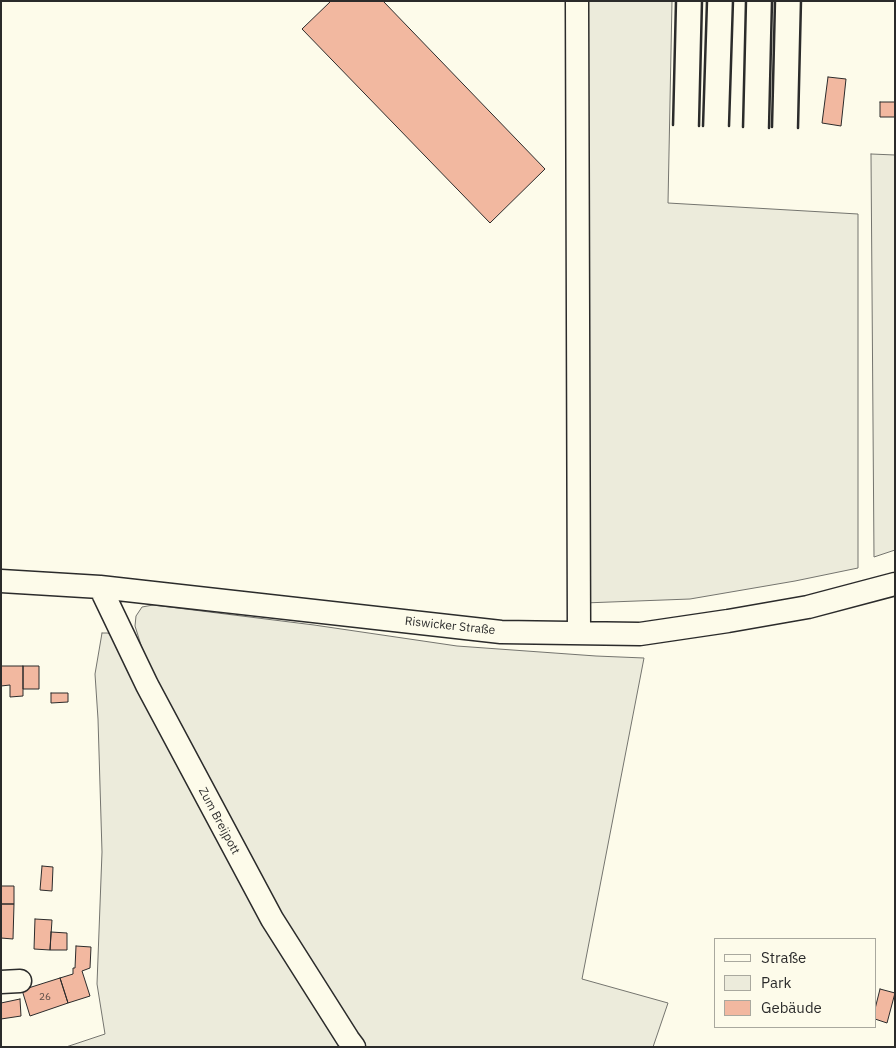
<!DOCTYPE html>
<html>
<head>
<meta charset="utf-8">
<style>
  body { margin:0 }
  #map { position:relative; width:896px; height:1048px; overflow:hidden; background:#fdfbea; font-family:"IBM Plex Sans",sans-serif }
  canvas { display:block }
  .frame { position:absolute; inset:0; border:2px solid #2b2b2b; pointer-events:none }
  .legend { position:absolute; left:714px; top:938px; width:162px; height:90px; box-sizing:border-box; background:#fdfbea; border:1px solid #a9a89e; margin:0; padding:6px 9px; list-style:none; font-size:15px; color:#2b2b2b }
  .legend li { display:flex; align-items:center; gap:10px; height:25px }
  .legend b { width:25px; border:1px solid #a9a89e }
</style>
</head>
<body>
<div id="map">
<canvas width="896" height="1048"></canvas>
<div class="frame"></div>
<ul class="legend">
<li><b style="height:6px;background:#fdfbea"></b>Straße</li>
<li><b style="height:14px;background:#ecebdb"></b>Park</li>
<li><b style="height:14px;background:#f2b8a0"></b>Gebäude</li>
</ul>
</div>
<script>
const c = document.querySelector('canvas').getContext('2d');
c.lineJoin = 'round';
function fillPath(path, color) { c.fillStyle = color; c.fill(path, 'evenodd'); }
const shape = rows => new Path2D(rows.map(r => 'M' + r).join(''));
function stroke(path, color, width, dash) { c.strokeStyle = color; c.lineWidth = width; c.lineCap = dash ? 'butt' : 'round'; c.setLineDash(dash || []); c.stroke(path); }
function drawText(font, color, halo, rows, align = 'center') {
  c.font = font + ' "IBM Plex Sans",sans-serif'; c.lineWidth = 4; c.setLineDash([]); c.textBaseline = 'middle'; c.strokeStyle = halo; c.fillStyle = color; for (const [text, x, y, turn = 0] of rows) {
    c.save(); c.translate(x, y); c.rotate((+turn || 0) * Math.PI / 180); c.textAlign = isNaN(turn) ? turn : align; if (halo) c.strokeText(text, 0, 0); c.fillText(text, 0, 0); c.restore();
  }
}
const green = shape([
  [588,1,672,1,668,203,858,214,858,568,795,581,690,599,584,603,588,1],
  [871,154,895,155,895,550,874,557,871,154],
  [153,605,314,625,457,646,596,656,644,658,582,979,668,1003,653,1047,364,1047,281,921,152,675,141,645,135,626,136,616,142,607,153,605],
  [102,633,108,633,117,643,268,931,310,1000,342,1047,66,1047,105,1034,97,984,102,852,98,719,95,674,102,633]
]);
const building = shape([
  [331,1,383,1,545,169,490,223,302,29,331,1],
  [828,77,846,79,841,126,822,123,828,77],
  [880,102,895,102,895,117,880,117,880,102],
  [1,666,23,666,23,696,10,697,10,685,1,686,1,666],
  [23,666,39,666,39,689,23,689,23,666],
  [51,693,68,693,68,702,51,703,51,693],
  [42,866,53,867,52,891,40,890,42,866],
  [1,886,14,886,14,904,1,904,1,886],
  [1,904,14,904,13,939,1,938,1,904],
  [35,919,52,920,50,950,34,949,35,919],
  [51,932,67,933,67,950,50,950,51,932],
  [76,946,91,947,90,968,82,971,90,996,68,1003,60,978,73,974,73,968,75,968,76,946],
  [60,978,68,1003,30,1016,22,990,60,978],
  [880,989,895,993,887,1023,875,1019,875,1009,880,989],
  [20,999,21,1016,1,1019,1,1003,20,999]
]);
const minor = shape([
  [577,1,579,633],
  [1,581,100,587,501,632,640,634,728,621,808,607,895,584],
  [100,587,147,685,272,919,348,1039,354,1047],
  [1,982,20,981]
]);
const wall = shape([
  [673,125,676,1],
  [699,126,702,1],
  [703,126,707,1],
  [729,126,733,1],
  [743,127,746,1],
  [772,127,775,1],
  [769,128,772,1],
  [798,128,801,1]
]);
const numberNames = [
  ["26",45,997]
];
const streetNames = [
  ["Riswicker Straße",450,626,6],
  ["Zum Breijpott",219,821,62]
];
fillPath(green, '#ecebdb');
stroke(green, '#74746e', 1);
fillPath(building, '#f2b8a0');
stroke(building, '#2b2b2b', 1);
stroke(minor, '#2b2b2b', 25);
stroke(minor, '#fdfbea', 22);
stroke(wall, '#2b2b2b', 2.5);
drawText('10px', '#5d4e48', null, numberNames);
drawText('12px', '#2b2b2b', '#fdfbea', streetNames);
</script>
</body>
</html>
